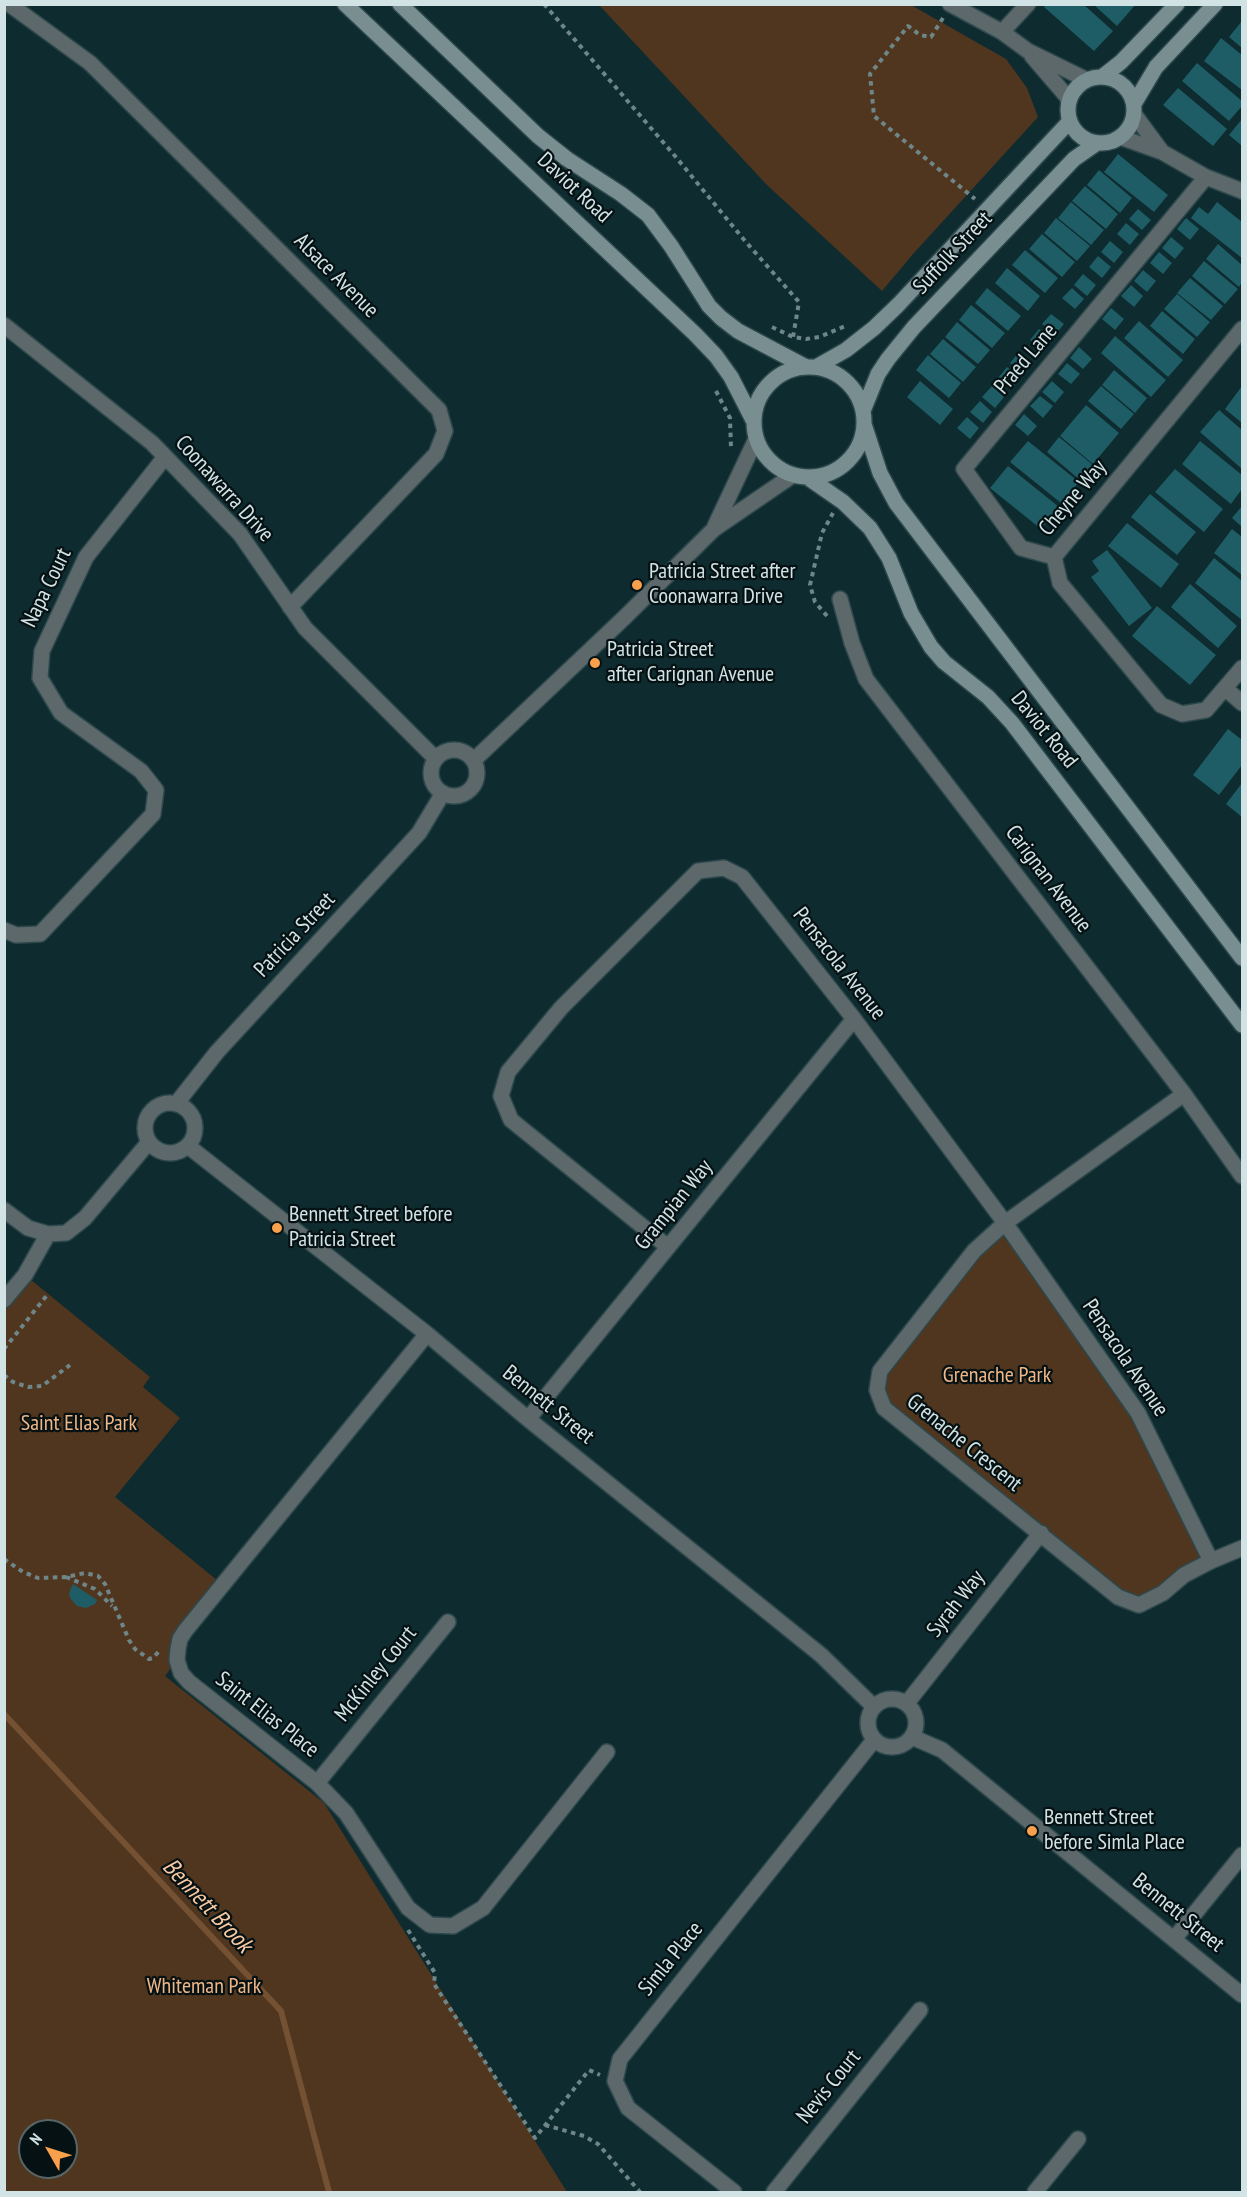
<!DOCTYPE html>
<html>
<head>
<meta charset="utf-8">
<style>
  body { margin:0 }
  #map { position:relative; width:1247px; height:2197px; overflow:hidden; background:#0e2b2f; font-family:"PT Sans Narrow",sans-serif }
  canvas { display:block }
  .frame { position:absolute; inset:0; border:6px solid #d2e3e5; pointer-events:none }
  .north { position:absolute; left:18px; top:2119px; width:60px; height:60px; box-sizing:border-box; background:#061113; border:2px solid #586567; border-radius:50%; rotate:309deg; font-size:16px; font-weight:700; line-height:24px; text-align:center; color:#d2e3e5 }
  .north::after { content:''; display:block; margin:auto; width:21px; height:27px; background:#f9a04c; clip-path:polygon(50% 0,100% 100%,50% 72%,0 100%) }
</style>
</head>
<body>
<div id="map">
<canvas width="1247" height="2197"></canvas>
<div class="frame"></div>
<div class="north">N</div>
</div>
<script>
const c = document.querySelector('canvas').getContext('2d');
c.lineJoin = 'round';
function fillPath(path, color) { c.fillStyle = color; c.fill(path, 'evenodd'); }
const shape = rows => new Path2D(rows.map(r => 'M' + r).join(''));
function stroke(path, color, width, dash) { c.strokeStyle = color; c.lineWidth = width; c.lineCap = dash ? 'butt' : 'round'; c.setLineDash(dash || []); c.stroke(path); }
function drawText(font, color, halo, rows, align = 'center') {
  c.font = font + ' "PT Sans Narrow",sans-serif'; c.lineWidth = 4.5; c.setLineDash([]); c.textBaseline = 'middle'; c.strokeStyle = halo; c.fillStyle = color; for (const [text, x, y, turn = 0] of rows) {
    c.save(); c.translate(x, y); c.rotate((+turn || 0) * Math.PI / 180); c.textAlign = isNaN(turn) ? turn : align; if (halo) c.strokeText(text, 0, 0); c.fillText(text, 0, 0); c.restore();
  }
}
const green = shape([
  [599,5,911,5,1006,59,1027,88,1038,117,913,254,882,291,767,185],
  [1005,1223,1138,1413,1211,1561,1139,1605,884,1408,880,1371],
  [25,1275,150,1377,143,1387,180,1418,115,1497,223,1585,185,1631,177,1660,165,1676,324,1803,567,2192,5,2192,4,1300],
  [30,2131,66,2131,66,2167,30,2167]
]);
const stream = shape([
  [4,1714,281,2011,329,2192]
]);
const building = shape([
  [1046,4,1083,4,1113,31,1094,51,1044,7],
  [1093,4,1136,4,1117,26],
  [1242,21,1242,48,1229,37],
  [1221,38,1242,55,1242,90,1204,61],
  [1197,63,1242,101,1242,106,1229,121,1182,81],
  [1178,88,1227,129,1213,146,1163,105],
  [1242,119,1242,146,1229,135],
  [1118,154,1168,195,1154,212,1104,172],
  [1099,170,1132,198,1120,213,1087,185],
  [1085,186,1118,214,1106,229,1072,201],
  [1071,202,1104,230,1091,245,1058,218],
  [1217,202,1242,222,1242,258,1191,218,1199,207,1208,214],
  [1138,209,1151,220,1142,230,1129,219],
  [1056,218,1090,246,1077,261,1044,233],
  [1186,218,1199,229,1190,240,1177,229],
  [1126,223,1139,234,1130,245,1117,234],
  [1042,234,1075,262,1062,277,1029,249],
  [1171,237,1184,248,1175,259,1162,248],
  [1110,241,1123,252,1114,263,1101,252],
  [1218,244,1242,265,1242,282,1239,287,1206,259],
  [1025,250,1058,278,1045,293,1012,265],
  [1159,252,1172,263,1163,274,1150,263],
  [1098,256,1111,267,1102,278,1089,267],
  [1204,261,1238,289,1225,304,1192,276],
  [1007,268,1040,296,1028,311,995,283],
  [1143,270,1156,281,1147,292,1134,281],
  [1083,274,1096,285,1087,296,1074,285],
  [1190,278,1223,306,1211,320,1177,293],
  [1131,285,1143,296,1134,307,1121,296],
  [987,288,1021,316,1008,331,975,303],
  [1072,288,1084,299,1075,309,1062,298],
  [1177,294,1210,322,1197,337,1164,309],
  [971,305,1005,333,992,348,959,320],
  [1111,308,1124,319,1115,330,1102,319],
  [1162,311,1195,339,1183,354,1150,326],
  [1051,314,1064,324,1055,335,1042,324],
  [1139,321,1183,360,1168,377,1124,338],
  [957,322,990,350,978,364,945,337],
  [1039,329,1052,340,1043,351,1030,340],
  [1115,336,1166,380,1151,397,1101,353],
  [943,339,976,367,963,382,930,354],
  [1079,347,1092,359,1083,369,1070,358],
  [1019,352,1032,363,1023,374,1010,363],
  [928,355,961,383,949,398,916,370],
  [1067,363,1080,374,1071,384,1058,374],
  [1007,367,1020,378,1011,389,998,378],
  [1114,370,1147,398,1135,413,1102,385],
  [920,381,953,409,940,425,907,397],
  [1052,381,1064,392,1055,403,1042,392],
  [992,386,1004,397,995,408,982,397],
  [1101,386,1134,414,1121,429,1088,401],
  [1242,386,1242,423,1225,409],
  [1040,396,1053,406,1043,418,1030,406],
  [980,401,992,412,983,423,970,412],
  [1086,405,1119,433,1093,464,1060,436],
  [1219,410,1242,430,1242,469,1200,432],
  [1024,414,1037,426,1028,436,1015,425],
  [967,417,979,428,970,439,957,428],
  [1059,437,1093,465,1080,480,1047,452],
  [1028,441,1079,482,1061,503,1010,462],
  [1200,441,1242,475,1242,489,1231,504,1182,464],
  [1008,466,1059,507,1041,529,990,488],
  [1175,469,1223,509,1204,532,1155,492],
  [1150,494,1196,532,1177,555,1131,517],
  [1242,506,1242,527,1232,518],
  [1127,523,1179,564,1161,588,1108,546],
  [1232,529,1242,537,1242,575,1214,553],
  [1107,550,1152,608,1129,626,1091,577,1099,571,1092,561],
  [1214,558,1242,581,1242,620,1195,583],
  [1190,584,1237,626,1218,648,1171,607],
  [1157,606,1216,655,1190,685,1132,636],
  [1228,729,1242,740,1242,765,1219,795,1193,775],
  [1242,783,1242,817,1226,804],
  [73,1584,97,1600,95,1604,86,1608,77,1606,70,1598,69,1593]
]);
const path = shape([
  [544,4,675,156,745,241,799,302,793,337],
  [943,18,931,37,920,35,908,26,870,74,874,116,975,199],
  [772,327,793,337,806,339,819,337,848,325],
  [716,391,730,418,731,448],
  [827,616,815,602,810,585,822,533,833,513],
  [4,1349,48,1294],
  [4,1375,13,1382,28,1387,42,1386,70,1365],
  [4,1559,23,1572,38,1578,66,1577,85,1573,98,1576,105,1584,129,1640,135,1649,149,1659,153,1658,161,1649],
  [66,1577,95,1589,112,1606],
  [408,1930,435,1973,434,1984,535,2138,589,2070,600,2075],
  [545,2125,584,2136,598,2144,640,2192]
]);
const street = shape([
  [9,4,90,63,439,410,445,431,436,454,290,607],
  [950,4,1002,32,1028,51,1087,80],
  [1002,32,1028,4],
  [1032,56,1069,99],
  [1134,114,1162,152],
  [1120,137,1162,152,1206,177,1242,191],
  [4,325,152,443,240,534,305,628,436,759],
  [1242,329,1054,557,1060,583,1161,705,1182,714,1206,710,1242,668],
  [715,526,756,439],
  [1054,557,1021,548,964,469,1206,177],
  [840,599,852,643,866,679,1184,1094,1242,1176],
  [1226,689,1242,703],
  '431 773a23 23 0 1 1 46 0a23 23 0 1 1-46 0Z',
  [474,760,625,617,714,529,793,475],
  [4,930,16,935,40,934,153,814,156,790,141,771,61,713,40,678,42,651,86,557,165,457],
  [1184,1094,1005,1223,974,1251,880,1371,877,1390,884,1408,1118,1597,1139,1605,1163,1593,1184,1575,1211,1561,1242,1548],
  '145 1128a25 25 0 1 1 50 0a25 25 0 1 1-50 0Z',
  [176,1104,217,1052,419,833,443,793],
  [188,1146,427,1334,528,1419,821,1655,874,1707],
  [4,1210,28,1228,48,1234,66,1233,85,1218,149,1142],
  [668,1247,511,1120,501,1096,508,1072,561,1008,698,871,724,868,742,877,854,1019,1005,1223,1138,1413,1211,1561],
  [4,1300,25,1275,48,1234],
  [427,1334,185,1631,180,1639,178,1649,177,1660,181,1673,189,1682,317,1783,346,1813,408,1908,430,1925,453,1926,483,1908,607,1752],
  [528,1419,854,1019],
  '868 1723a24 24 0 1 1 48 0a24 24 0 1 1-48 0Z',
  [907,1703,1041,1533],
  [912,1737,942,1750,1242,1995],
  [317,1783,448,1622],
  [1174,1939,1242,1855],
  [734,2192,628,2108,615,2081,620,2059,874,1740],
  [774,2192,920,2010],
  [1035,2192,1078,2139]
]);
const secondary = shape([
  [345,4,695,334,716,356,731,377,753,420],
  [400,4,538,136,567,159,621,194,648,215,671,246,709,306,721,318,738,331,806,367],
  '1068 110a33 33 0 1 1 66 0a33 33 0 1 1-66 0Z',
  [1102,77,1121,62,1177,4],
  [1134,104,1156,67,1215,4],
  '754 422a55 55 0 1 1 110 0a55 55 0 1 1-110 0Z',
  [816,367,846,350,874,328,898,305,1069,122],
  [863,411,878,374,888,359,914,327,1074,159,1097,143],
  [864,424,880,473,896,503,1242,958],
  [807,477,843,502,870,528,889,558,911,613,931,647,944,662,988,697,1012,723,1242,1025]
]);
const markers = [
  [637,585,6,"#f9a04c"],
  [595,663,6,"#f9a04c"],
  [277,1228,6,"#f9a04c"],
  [1032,1831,6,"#f9a04c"]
];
const streetNames = [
  ["Daviot Road",574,188,43],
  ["Suffolk Street",953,253,-47],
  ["Alsace Avenue",336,276,45],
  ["Praed Lane",1026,359,-50],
  ["Coonawarra Drive",224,489,48],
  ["Cheyne Way",1073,498,-50],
  ["Napa Court",47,588,-64],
  ["Daviot Road",1044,730,51],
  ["Carignan Avenue",1048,879,53],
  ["Patricia Street",295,935,-47],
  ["Pensacola Avenue",839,964,52],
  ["Grampian Way",674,1205,-51],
  ["Pensacola Avenue",1125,1358,56],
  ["Bennett Street",548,1405,39],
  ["Grenache Crescent",964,1443,39],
  ["Syrah Way",956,1604,-52],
  ["McKinley Court",376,1674,-51],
  ["Saint Elias Place",267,1715,38],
  ["Bennett Street",1178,1913,39],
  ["Simla Place",671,1959,-51],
  ["Nevis Court",829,2087,-51]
];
const poiNames = [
  ["Patricia Street after",649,572],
  ["Coonawarra Drive",649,597],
  ["Patricia Street",607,650],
  ["after Carignan Avenue",607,675],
  ["Bennett Street before",289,1215],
  ["Patricia Street",289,1240],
  ["Bennett Street",1044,1818],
  ["before Simla Place",1044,1843]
];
const parkNames = [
  ["Grenache Park",997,1376],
  ["Saint Elias Park",79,1424],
  ["Whiteman Park",204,1987]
];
const waterNames = [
  ["Bennett Brook",207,1906,47]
];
fillPath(green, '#50361f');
stroke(stream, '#745133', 6);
fillPath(building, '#1e5d65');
stroke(street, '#2d484c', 18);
stroke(secondary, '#2d484c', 18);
stroke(path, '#6f8689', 4, [4.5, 4.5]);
stroke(street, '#5c686a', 15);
stroke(secondary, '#798e91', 15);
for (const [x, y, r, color] of markers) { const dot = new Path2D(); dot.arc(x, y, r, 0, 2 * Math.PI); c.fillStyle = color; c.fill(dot); stroke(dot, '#061113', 2); }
drawText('22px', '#d2e3e5', '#061113', streetNames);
drawText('22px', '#d2e3e5', '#061113', poiNames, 'left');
drawText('22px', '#f1b685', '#061113', parkNames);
drawText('italic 24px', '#f9c9a2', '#061113', waterNames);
</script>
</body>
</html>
